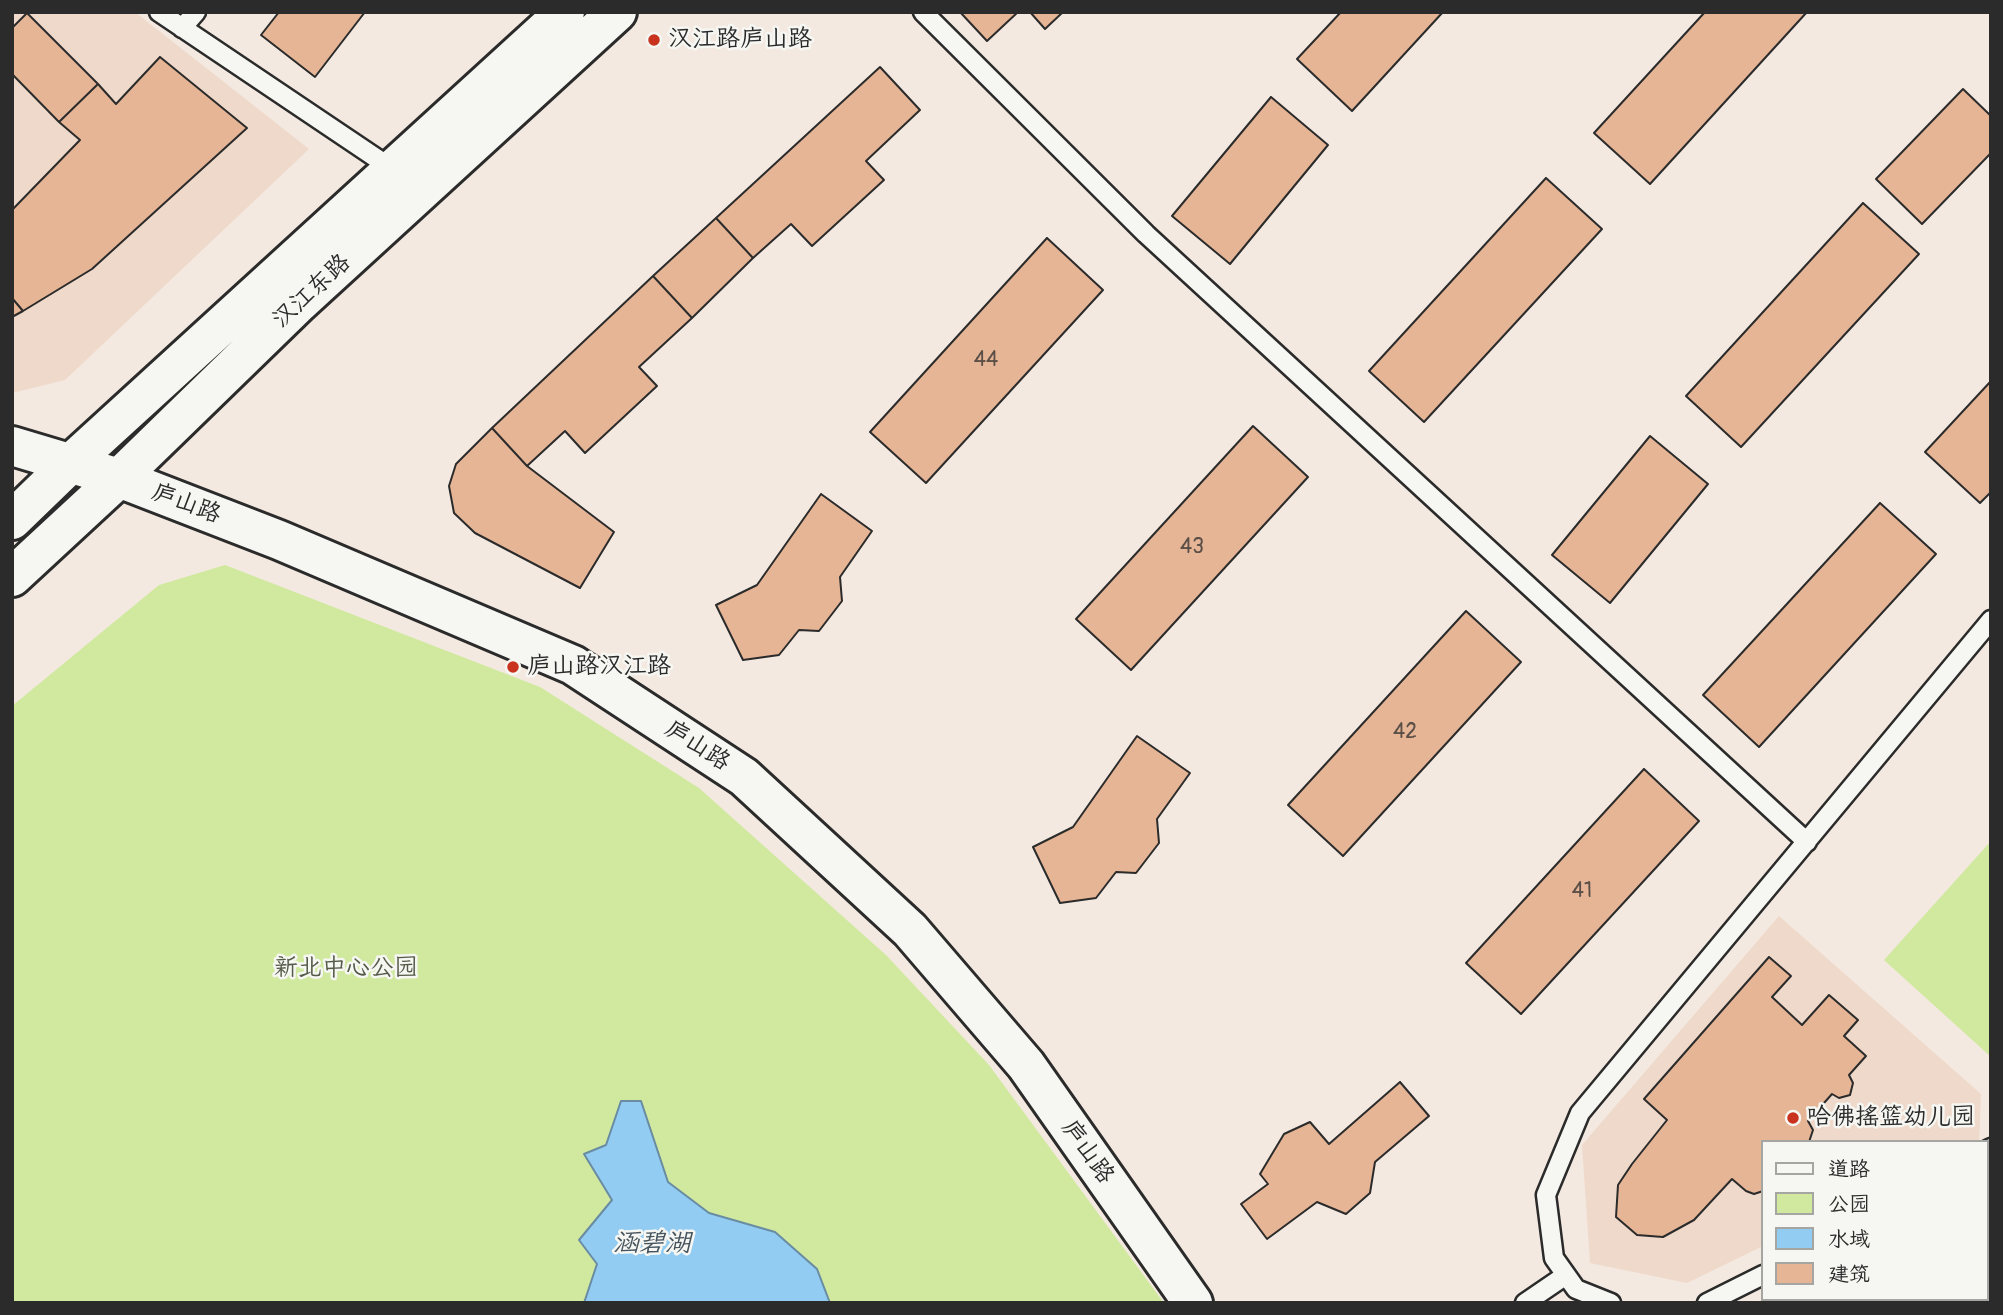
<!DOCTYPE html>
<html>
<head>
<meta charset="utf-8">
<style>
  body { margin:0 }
  #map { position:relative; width:2003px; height:1315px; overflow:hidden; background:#f3e9e0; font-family:Pangolin,"LXGW WenKai TC",sans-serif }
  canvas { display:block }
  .frame { position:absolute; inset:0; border:14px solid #2b2b2b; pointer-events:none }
  .legend { position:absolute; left:1761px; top:1140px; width:228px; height:161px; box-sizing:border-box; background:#f6f6f2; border:2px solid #a5a5a2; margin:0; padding:9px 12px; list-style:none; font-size:21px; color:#2b2b2b }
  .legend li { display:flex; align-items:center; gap:14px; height:35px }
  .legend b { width:35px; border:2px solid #a5a5a2 }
</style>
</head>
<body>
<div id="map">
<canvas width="2003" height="1315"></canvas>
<div class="frame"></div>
<ul class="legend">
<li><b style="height:9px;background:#f6f6f2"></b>道路</li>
<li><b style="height:19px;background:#d0e99f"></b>公园</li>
<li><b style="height:19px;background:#92ccf2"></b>水域</li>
<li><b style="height:19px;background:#e5b596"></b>建筑</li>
</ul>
</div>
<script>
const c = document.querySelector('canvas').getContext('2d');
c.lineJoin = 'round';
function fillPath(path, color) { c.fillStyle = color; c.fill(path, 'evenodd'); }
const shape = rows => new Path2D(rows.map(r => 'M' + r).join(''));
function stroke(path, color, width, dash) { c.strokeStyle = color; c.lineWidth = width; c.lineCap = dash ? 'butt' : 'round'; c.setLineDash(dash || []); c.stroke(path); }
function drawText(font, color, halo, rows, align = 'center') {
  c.font = font + ' Pangolin,"LXGW WenKai TC",sans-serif'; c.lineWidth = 5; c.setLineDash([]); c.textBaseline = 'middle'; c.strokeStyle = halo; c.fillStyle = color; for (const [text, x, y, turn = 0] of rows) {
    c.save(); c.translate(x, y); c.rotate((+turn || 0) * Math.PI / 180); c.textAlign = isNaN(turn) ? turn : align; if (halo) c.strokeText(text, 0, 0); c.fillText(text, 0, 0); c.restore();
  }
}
const built = shape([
  [12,12,135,12,309,149,65,380,12,393],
  [1779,916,1981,1094,1979,1142,1763,1142,1763,1246,1687,1283,1590,1263,1582,1145]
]);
const green = shape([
  [225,565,540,687,699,788,886,955,989,1065,1164,1303,12,1303,12,706,159,585],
  [1991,841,1991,1057,1884,960]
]);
const water = shape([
  [621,1101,641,1101,668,1182,709,1213,775,1232,817,1269,830,1303,584,1303,597,1264,579,1240,612,1200,584,1154,606,1145,621,1101]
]);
const building = shape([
  [279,12,365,12,315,77,261,35,279,12],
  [960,12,1018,12,987,41,960,12],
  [1030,12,1063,12,1045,29,1030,12],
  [1341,12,1443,12,1352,111,1297,59,1341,12],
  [1705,12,1807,12,1650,184,1594,133,1705,12],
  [27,13,98,84,59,122,12,74,12,28,27,13],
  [160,57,247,128,92,269,23,311,12,298,12,210,80,140,59,122,98,84,116,104,160,57],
  [880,67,920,110,866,161,884,180,812,246,791,224,753,258,716,218,880,67],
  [1963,89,1991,116,1991,153,1922,224,1876,179,1963,89],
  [1271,97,1328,145,1230,264,1172,216,1271,97],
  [1546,178,1602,229,1424,422,1369,371,1546,178],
  [1863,203,1919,254,1741,447,1686,396,1863,203],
  [716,218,753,258,692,318,653,276,716,218],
  [1047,238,1103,290,926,483,870,432,1047,238],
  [653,276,692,318,639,367,657,386,585,453,565,431,527,466,492,428,653,276],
  [12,298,23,311,12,317,12,298],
  [1991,381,1991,492,1980,503,1925,452,1991,381],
  [1253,426,1308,477,1131,670,1076,619,1253,426],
  [492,428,527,466,614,532,580,588,475,533,454,513,449,486,456,464,492,428],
  [1650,436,1708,484,1610,603,1552,555,1650,436],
  [821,494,872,531,840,577,842,601,819,631,799,630,779,655,743,660,716,605,757,585,821,494],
  [1880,503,1936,554,1759,747,1703,695,1880,503],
  [1466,611,1521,662,1343,856,1288,805,1466,611],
  [1137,736,1190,773,1157,819,1159,843,1136,873,1116,872,1096,898,1060,903,1033,847,1073,827,1137,736],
  [1644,769,1699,821,1521,1014,1466,963,1644,769],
  [1769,957,1791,976,1772,997,1802,1025,1829,995,1858,1020,1844,1036,1866,1056,1849,1075,1853,1083,1850,1095,1839,1098,1832,1094,1808,1121,1813,1130,1809,1142,1763,1142,1763,1191,1754,1194,1746,1191,1732,1179,1694,1220,1663,1237,1637,1235,1616,1217,1618,1185,1632,1164,1667,1120,1644,1099,1769,957],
  [1400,1082,1429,1116,1375,1162,1370,1193,1346,1214,1317,1202,1267,1239,1241,1204,1268,1184,1260,1174,1284,1134,1310,1122,1329,1144,1400,1082]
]);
const lane = shape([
  [159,12,394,170],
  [923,12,1146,234,1807,842],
  [182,28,196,12],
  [1987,1150,1991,1148],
  [1525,1303,1566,1275],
  [1611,1303,1576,1289,1554,1258,1546,1195,1580,1113,1991,620],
  [1707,1303,1763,1275]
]);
const secondary = shape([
  [12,446,119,478,279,540,573,665,744,777,910,930,1026,1065,1193,1303],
  [12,520,71,463,565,12],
  [12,577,119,478,299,303,617,12]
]);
const markers = [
  [654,40,7,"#c8321e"],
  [513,667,7,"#c8321e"],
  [1793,1118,7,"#c8321e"]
];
const numberNames = [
  ["44",986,361],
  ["43",1192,548],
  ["42",1405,733],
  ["41",1582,892]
];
const poiNames = [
  ["汉江路庐山路",668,40],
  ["庐山路汉江路",527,667],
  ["哈佛摇篮幼儿园",1807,1118]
];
const streetNames = [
  ["汉江东路",312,292,-43],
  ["庐山路",186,504,21],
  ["庐山路",697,746,33],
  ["庐山路",1087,1152,55]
];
const parkNames = [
  ["新北中心公园",346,969]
];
const waterNames = [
  ["涵碧湖",652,1244]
];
fillPath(built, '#efd9ca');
fillPath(green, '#d0e99f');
fillPath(water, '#92ccf2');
stroke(water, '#698ca2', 2);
fillPath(building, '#e5b596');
stroke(building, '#2b2b2b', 2);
stroke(lane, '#2b2b2b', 23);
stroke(secondary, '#2b2b2b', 44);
stroke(lane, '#f6f6f2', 18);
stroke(secondary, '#f6f6f2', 38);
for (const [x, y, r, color] of markers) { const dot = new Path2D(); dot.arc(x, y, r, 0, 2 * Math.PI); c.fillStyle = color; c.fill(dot); stroke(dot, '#f6f6f2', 2.5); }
drawText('21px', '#5a4e46', null, numberNames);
drawText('24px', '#2b2b2b', '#f6f6f2', poiNames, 'left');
drawText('24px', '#2b2b2b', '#f6f6f2', streetNames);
drawText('24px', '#545a48', '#f6f6f2', parkNames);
drawText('italic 26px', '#45535d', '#f6f6f2', waterNames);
</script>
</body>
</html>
